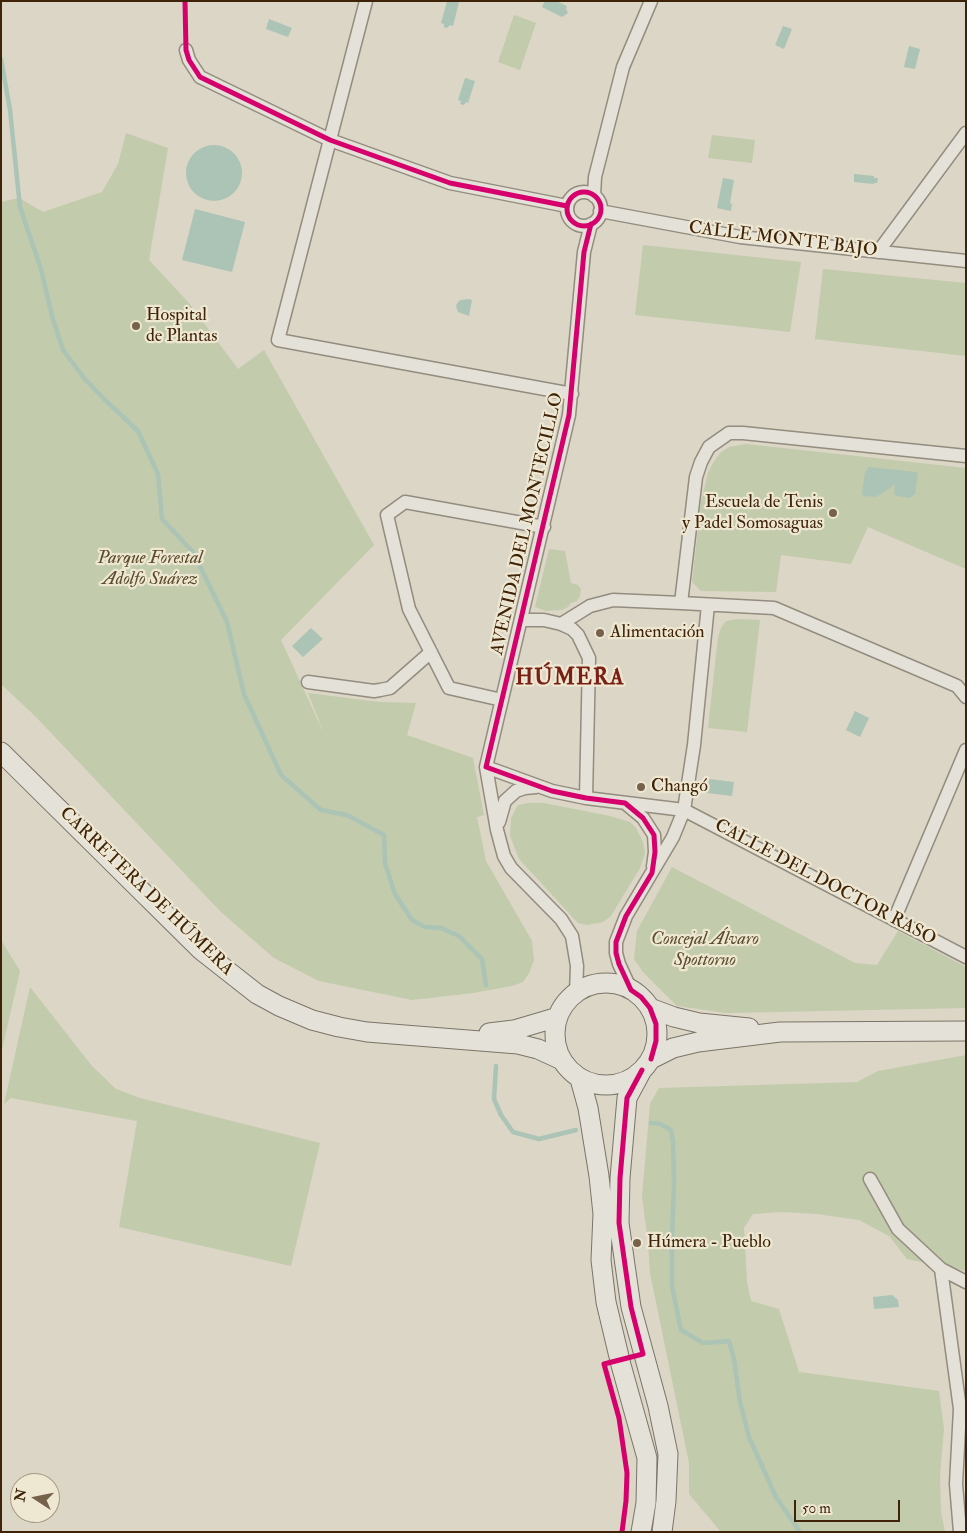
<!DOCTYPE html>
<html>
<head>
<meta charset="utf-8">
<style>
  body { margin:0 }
  #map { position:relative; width:967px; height:1533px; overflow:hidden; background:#dbd6c5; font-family:"IM FELL Double Pica",serif }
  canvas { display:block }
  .frame { position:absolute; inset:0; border:2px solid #3f2309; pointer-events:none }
  .north { position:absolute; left:10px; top:1473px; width:50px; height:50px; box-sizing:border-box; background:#eee8d3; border:1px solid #a89982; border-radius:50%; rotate:281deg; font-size:14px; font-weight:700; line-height:20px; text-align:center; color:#3f2309 }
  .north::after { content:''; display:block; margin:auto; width:18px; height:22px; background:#76624b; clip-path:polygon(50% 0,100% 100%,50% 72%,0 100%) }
  .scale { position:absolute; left:794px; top:1500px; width:106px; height:22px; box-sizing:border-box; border:2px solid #3f2309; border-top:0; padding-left:6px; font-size:15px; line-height:18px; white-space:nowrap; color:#3f2309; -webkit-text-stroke:4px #eee8d3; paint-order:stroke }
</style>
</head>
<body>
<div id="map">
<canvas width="967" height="1533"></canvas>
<div class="frame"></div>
<div class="north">N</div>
<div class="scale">50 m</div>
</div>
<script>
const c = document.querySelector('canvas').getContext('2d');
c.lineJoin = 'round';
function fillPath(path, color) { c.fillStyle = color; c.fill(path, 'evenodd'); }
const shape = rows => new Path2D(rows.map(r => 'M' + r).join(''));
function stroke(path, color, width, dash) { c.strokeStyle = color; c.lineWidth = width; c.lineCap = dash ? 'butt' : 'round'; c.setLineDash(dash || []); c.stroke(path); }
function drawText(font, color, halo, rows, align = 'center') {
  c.font = font + ' "IM FELL Double Pica",serif'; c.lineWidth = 4.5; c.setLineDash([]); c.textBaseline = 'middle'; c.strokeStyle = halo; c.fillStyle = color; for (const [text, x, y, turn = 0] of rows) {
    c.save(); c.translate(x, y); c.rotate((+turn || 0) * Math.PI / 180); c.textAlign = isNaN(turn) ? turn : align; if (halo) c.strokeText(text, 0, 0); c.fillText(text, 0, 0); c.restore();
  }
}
const green = shape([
  [514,15,536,23,520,70,498,62],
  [126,133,168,148,149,260,189,303,238,369,264,350,374,545,281,640,325,736,308,693,379,702,416,703,407,735,473,758,484,815,477,817,486,861,532,941,534,960,529,973,523,982,512,986,473,993,412,1000,319,981,274,958,221,912,36,717,1,684,1,202,19,198,43,212,102,192,118,164],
  [712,135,755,140,752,163,708,158],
  [643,245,801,262,790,332,635,315],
  [823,269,966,283,966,356,815,339],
  [746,444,966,468,966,569,868,527,851,564,781,555,776,592,701,591,692,582,701,502,708,473,713,463,720,453,729,447],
  [549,549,565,551,571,583,578,585,581,589,580,596,577,601,571,603,568,607,562,610,546,611,535,607],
  [738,619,760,620,747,732,708,728,718,637,721,628,726,621],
  [528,803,544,803,610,816,630,822,636,828,643,842,645,853,640,868,611,916,603,922,587,925,578,923,519,859,510,836,511,818,518,805],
  [672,867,855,963,877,965,898,931,966,967,966,1008,726,1013,677,1006,643,972,634,959,637,931],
  [1,940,20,971,1,1054],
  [30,987,92,1066,116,1089,140,1098,320,1143,291,1266,119,1227,137,1121,11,1098,4,1104],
  [966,1055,966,1271,907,1259,889,1236,859,1220,817,1214,781,1212,753,1214,744,1228,747,1282,751,1301,779,1309,799,1372,939,1391,944,1429,940,1474,941,1512,945,1532,721,1532,689,1494,689,1463,650,1273,648,1241,642,1197,650,1104,659,1088,857,1082,878,1071]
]);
const water = shape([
  [447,1,459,2,453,26,450,25,447,28,444,27,444,24,441,23],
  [545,1,556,1,567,6,566,9,568,13,562,17,542,7],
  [269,19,292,28,288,37,266,29],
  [783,26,792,29,784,49,775,45],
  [909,46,920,49,915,69,904,67],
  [465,78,475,81,468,103,466,102,464,105,460,104,461,101,458,100],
  '186 173a28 28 0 1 1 56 0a28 28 0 1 1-56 0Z',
  [854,174,874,176,874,178,878,178,877,183,874,183,874,184,854,182],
  [723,178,734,180,730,203,732,204,731,211,717,208],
  [195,209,245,222,232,272,182,260],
  [469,299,472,300,469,316,458,312,456,306,458,302,461,300],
  [869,467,916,472,918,473,915,494,910,498,896,496,894,493,895,485,876,497,864,496,862,494,865,472],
  [311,628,323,639,303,657,292,646],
  [855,711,869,718,860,737,846,730],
  [709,779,734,782,732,796,707,793],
  [892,1295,898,1300,899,1307,874,1309,873,1297]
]);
const stream = shape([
  [1,59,10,110,20,207,41,269,52,316,63,350,84,378,104,399,138,431,158,474,162,519,193,552,227,622,244,694,281,775,321,810,347,815,384,835,385,863,395,894,412,920,425,927,441,928,459,936,482,959,486,985],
  [496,1066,494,1099,501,1115,513,1132,539,1139,576,1130],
  [651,1123,660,1124,671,1130,673,1142,674,1182,672,1235,672,1286,681,1330,703,1343,729,1341,734,1359,740,1402,749,1437,776,1497,800,1532]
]);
const street = shape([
  [366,1,278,340,572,394],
  [186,50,189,60,200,77,330,140,450,183,567,206],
  '567 209a17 17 0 1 1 34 0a17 17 0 1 1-34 0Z',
  [594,196,595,177,623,67,651,1],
  [600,211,740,237,966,261],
  [878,252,966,133],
  [681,603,774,608,957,686,966,697],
  [521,620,544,620,561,624,572,629,578,635,589,658,586,798],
  [561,624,590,606,613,600,681,603,696,477,701,462,709,447,729,433,743,433,966,456],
  [308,682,374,691,380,690,390,688,431,652],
  [502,700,449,688,409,609,387,515,405,502,544,527],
  [486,767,552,791,586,798,684,810,966,957],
  [625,803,643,818,654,835,655,852,653,866],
  [499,822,505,801,516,791,525,788,536,787],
  [894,920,966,750],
  [631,990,619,964,616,953,616,942,626,916,673,837,684,810,694,745,708,605],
  [576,993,577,966,572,936,561,919,511,868,504,856,497,830,486,767,569,415,584,252,591,224],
  [870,1179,898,1229,941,1269,966,1282],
  [941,1269,960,1409,956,1484,960,1532]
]);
const secondary = shape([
  [1,752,201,950,257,994,279,1006,312,1020,339,1027,367,1032,518,1044,538,1049,562,1060],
  '555 1034a51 51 0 1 1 102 0a51 51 0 1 1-102 0Z',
  [650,1008,674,1017,699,1023,749,1028],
  [489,1033,514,1030,558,1017],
  [651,1059,673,1048,698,1042,780,1032,966,1031],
  [642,1070,627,1098,620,1178,619,1223,631,1307,658,1406,668,1454,666,1501,662,1532],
  [580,1079,588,1108,599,1176,603,1214,601,1260,606,1302,621,1365,647,1458,646,1503,641,1532]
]);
const cycleway = shape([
  [185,1,186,50,189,60,200,77,330,140,450,183,567,206],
  '567 209a17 17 0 1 1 34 0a17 17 0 1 1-34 0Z',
  [591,224,584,252,569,415,486,767,552,791,586,798,625,803,643,818,654,835,655,852,652,873,626,916,616,942,616,953,619,964,631,990,641,997,650,1008,656,1024,656,1041,651,1059],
  [622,1532,626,1501,627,1473,619,1418,604,1364,643,1354,631,1307,619,1223,620,1178,627,1098,642,1070]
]);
const markers = [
  [136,326,5,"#76624b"],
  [833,513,5,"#76624b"],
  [600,633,5,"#76624b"],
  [641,787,5,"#76624b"],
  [637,1243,5,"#76624b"]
];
const streetNames = [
  ["CALLE MONTE BAJO",783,240,7],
  ["AVENIDA DEL MONTECILLO",528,524,-77],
  ["CALLE DEL DOCTOR RASO",825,883,28],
  ["CARRETERA DE HÚMERA",146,892,44]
];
const poiNames = [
  ["Hospital",146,316],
  ["de Plantas",146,337],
  ["Escuela de Tenis",823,503,"right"],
  ["y Padel Somosaguas",823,524,"right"],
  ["Alimentación",610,633],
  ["Changó",651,787],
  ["Húmera - Pueblo",647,1243]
];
const parkNames = [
  ["Parque Forestal",150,559],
  ["Adolfo Suárez",150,580],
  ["Concejal Álvaro",705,940],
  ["Spottorno",705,961]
];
const districtNames = [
  ["HÚMERA",570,679]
];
fillPath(green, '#c2cbab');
fillPath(water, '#abc4b5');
stroke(stream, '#abc4b5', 4.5);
stroke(street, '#938c7f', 15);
stroke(secondary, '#7b7468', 21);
stroke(street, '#e4e1d9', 12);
stroke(secondary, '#e4e1d9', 19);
stroke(cycleway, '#d6006c', 5);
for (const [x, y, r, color] of markers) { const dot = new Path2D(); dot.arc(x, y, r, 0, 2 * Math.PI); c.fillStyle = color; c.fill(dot); stroke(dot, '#eee8d3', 2); }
drawText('18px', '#3f2309', '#eee8d3', streetNames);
drawText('18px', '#3f2309', '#eee8d3', poiNames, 'left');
drawText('italic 18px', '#5b4b2c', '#eee8d3', parkNames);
c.letterSpacing = '1px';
drawText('bold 22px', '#7a1f14', '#eee8d3', districtNames);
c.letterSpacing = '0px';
</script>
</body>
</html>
